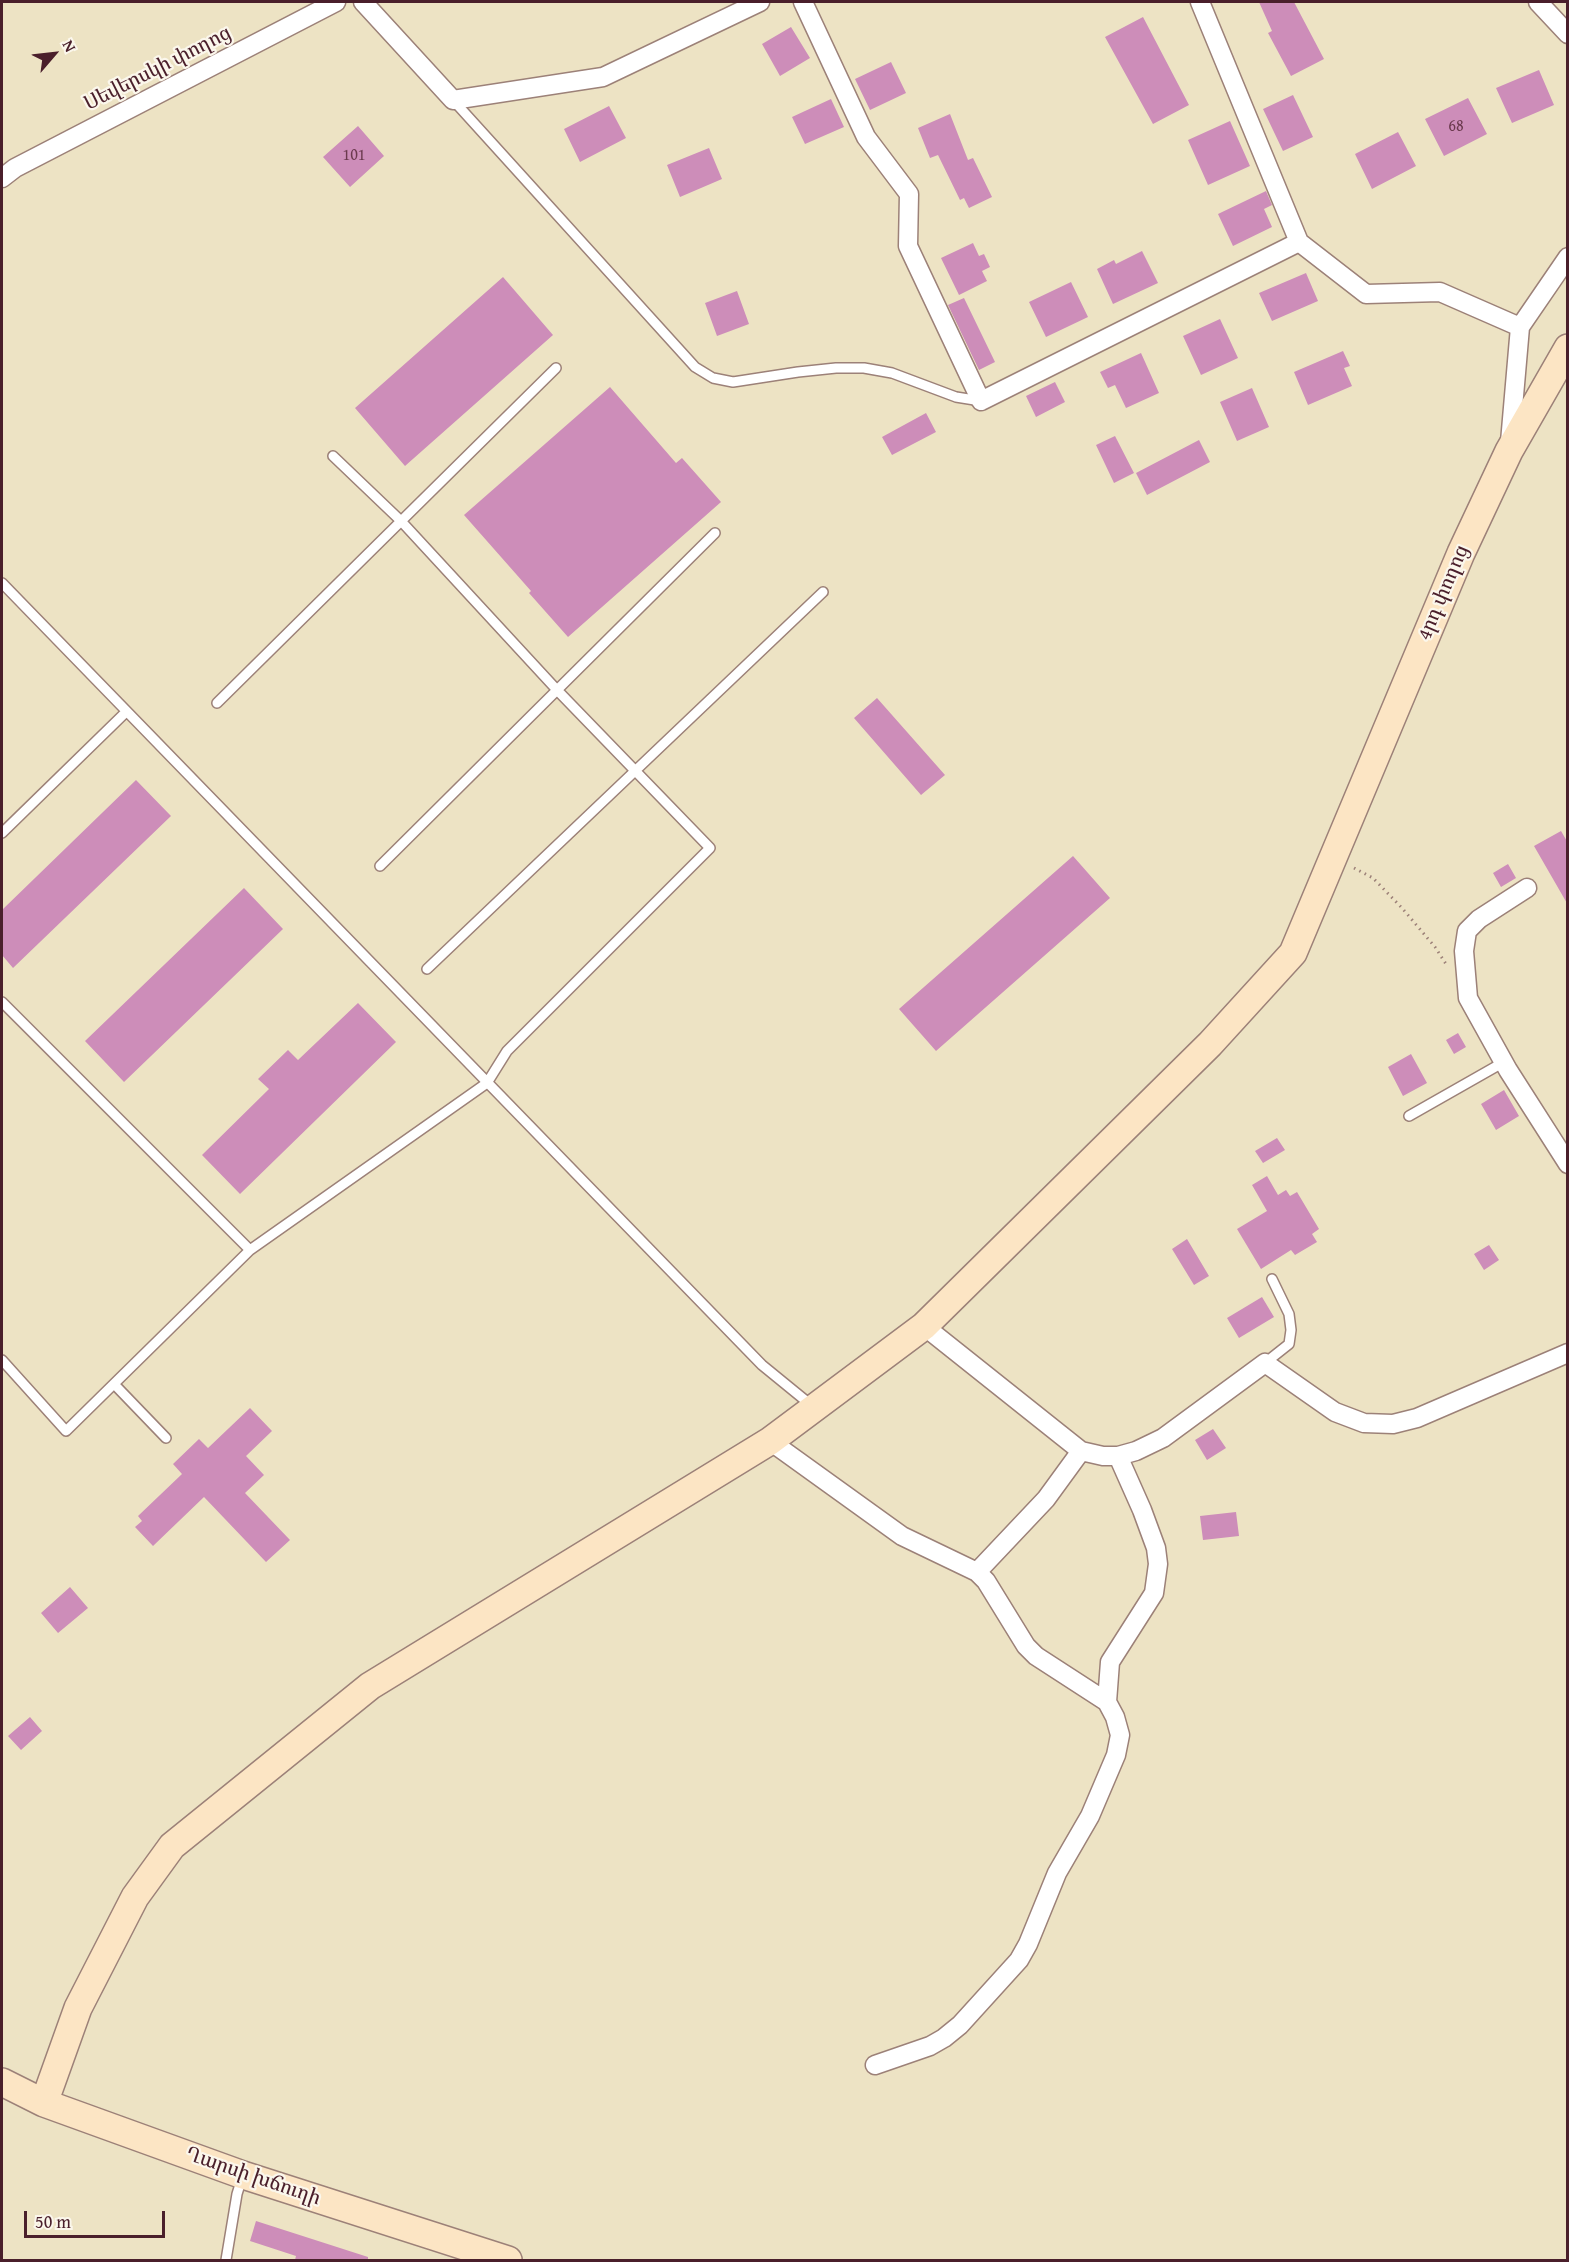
<!DOCTYPE html>
<html>
<head>
<meta charset="utf-8">
<style>
  body { margin:0 }
  #map { position:relative; width:1569px; height:2262px; overflow:hidden; background:#ede3c4; font-family:"Gentium Book Plus",serif }
  canvas { display:block }
  .frame { position:absolute; inset:0; border:3px solid #4a1f2b; pointer-events:none }
  .north { position:absolute; left:24px; top:24px; width:60px; height:60px; -webkit-text-stroke:4px #fbf7ec; paint-order:stroke; rotate:62deg; font-size:16px; font-weight:700; line-height:24px; text-align:center; color:#4a1f2b }
  .north::after { content:''; display:block; margin:auto; width:21px; height:27px; background:#4a1f2b; clip-path:polygon(50% 0,100% 100%,50% 72%,0 100%) }
  .scale { position:absolute; left:24px; top:2211px; width:141px; height:27px; box-sizing:border-box; border:3px solid #4a1f2b; border-top:0; padding-left:8px; font-size:18px; line-height:21px; white-space:nowrap; color:#4a1f2b; -webkit-text-stroke:4px #fbf7ec; paint-order:stroke }
</style>
</head>
<body>
<div id="map">
<canvas width="1569" height="2262"></canvas>
<div class="frame"></div>
<div class="north">N</div>
<div class="scale">50 m</div>
</div>
<script>
const c = document.querySelector('canvas').getContext('2d');
c.lineJoin = 'round';
function fillPath(path, color) { c.fillStyle = color; c.fill(path, 'evenodd'); }
const shape = rows => new Path2D(rows.map(r => 'M' + r).join(''));
function stroke(path, color, width, dash) { c.strokeStyle = color; c.lineWidth = width; c.lineCap = dash ? 'butt' : 'round'; c.setLineDash(dash || []); c.stroke(path); }
function drawText(font, color, halo, rows, align = 'center') {
  c.font = font + ' "Gentium Book Plus","Noto Serif Armenian",serif'; c.lineWidth = 4.5; c.setLineDash([]); c.textBaseline = 'middle'; c.strokeStyle = halo; c.fillStyle = color; for (const [text, x, y, turn = 0] of rows) {
    c.save(); c.translate(x, y); c.rotate((+turn || 0) * Math.PI / 180); c.textAlign = isNaN(turn) ? turn : align; if (halo) c.strokeText(text, 0, 0); c.fillText(text, 0, 0); c.restore();
  }
}
const building = shape([
  [1259,2,1294,2,1324,59,1291,76,1268,33,1272,31],
  [1143,17,1189,105,1153,124,1105,37],
  [791,27,810,58,780,76,762,44],
  [891,62,906,93,870,110,855,79],
  [1539,70,1554,105,1512,123,1496,88],
  [1293,95,1313,137,1283,151,1263,109],
  [1468,98,1487,134,1444,156,1425,119],
  [831,99,844,127,805,144,792,117],
  [609,106,626,138,580,162,564,129],
  [950,114,968,160,973,158,992,197,969,208,964,198,960,200,938,155,930,158,918,128],
  [1230,121,1250,166,1208,185,1188,140],
  [358,126,384,156,350,187,323,157],
  [1398,132,1416,166,1372,189,1355,154],
  [709,148,722,179,680,197,667,165],
  [1266,191,1272,205,1264,209,1272,227,1233,246,1218,214],
  [973,243,979,256,984,254,990,267,982,271,987,281,959,295,941,258],
  [1142,251,1158,283,1113,304,1097,269,1114,260,1116,264],
  [1306,273,1318,301,1272,321,1259,293],
  [503,277,553,335,405,466,355,408],
  [1071,282,1088,317,1046,337,1029,302],
  [737,291,749,324,717,336,705,303],
  [964,298,995,362,979,370,948,305],
  [1220,319,1238,358,1201,375,1183,336],
  [1343,351,1350,366,1344,368,1352,386,1308,405,1294,372],
  [1141,353,1159,393,1126,408,1115,385,1108,388,1100,372],
  [1055,382,1065,402,1036,417,1026,396],
  [610,387,676,463,682,458,721,502,568,637,529,593,531,591,464,515],
  [1252,388,1269,427,1237,441,1220,402],
  [926,413,936,432,892,455,882,437],
  [1115,436,1134,473,1114,483,1096,445],
  [1199,440,1210,462,1147,495,1136,473],
  [877,698,945,775,921,795,854,718],
  [136,780,171,816,13,968,2,955,2,910],
  [1561,831,1568,843,1568,905,1534,846],
  [1073,856,1110,898,936,1051,899,1009],
  [1508,864,1516,878,1501,887,1493,873],
  [244,888,283,929,124,1082,85,1041],
  [358,1003,396,1042,240,1194,202,1155,269,1089,258,1079,288,1050,298,1060],
  [1458,1033,1466,1047,1454,1054,1446,1040],
  [1411,1054,1427,1083,1403,1096,1388,1067],
  [1504,1090,1519,1116,1496,1130,1481,1104],
  [1277,1138,1285,1150,1263,1163,1255,1151],
  [1267,1176,1278,1195,1286,1190,1290,1196,1297,1192,1319,1229,1312,1234,1317,1242,1295,1255,1291,1250,1261,1269,1237,1229,1267,1211,1252,1185],
  [1187,1239,1209,1276,1194,1285,1172,1249],
  [1489,1245,1499,1260,1484,1270,1474,1254],
  [1262,1297,1274,1317,1239,1338,1227,1318],
  [250,1408,272,1431,246,1456,264,1475,245,1493,290,1540,266,1562,204,1497,153,1546,135,1527,142,1521,138,1516,182,1474,173,1464,199,1439,208,1448],
  [1213,1429,1226,1448,1207,1460,1195,1440],
  [1236,1512,1239,1536,1203,1540,1200,1516],
  [70,1587,88,1608,58,1633,41,1613],
  [30,1717,42,1731,21,1750,8,1736],
  [256,2221,368,2257,368,2260,295,2260,296,2256,250,2241]
]);
const path = shape([
  [1354,868,1373,878,1402,908,1435,947,1446,964]
]);
const lane = shape([
  [453,100,695,367,713,378,733,382,798,372,836,368,864,368,892,373,956,397,981,401],
  [2,583,762,1365,811,1405],
  [217,703,556,368],
  [2,833,126,712],
  [380,866,715,533],
  [427,969,823,592],
  [2,1002,250,1250],
  [1409,1116,1504,1062],
  [2,1360,66,1431,250,1250,487,1083,507,1051,710,848,557,690,401,521,333,456],
  [1265,1363,1289,1344,1291,1330,1289,1314,1272,1279],
  [114,1384,166,1438],
  [226,2260,237,2194,242,2178]
]);
const street = shape([
  [363,2,453,100,603,77,760,2],
  [803,2,866,137,909,194,908,246,981,401,1299,242],
  [1200,2,1299,242,1366,294,1440,292,1520,327,1568,257],
  [1538,2,1568,34],
  [2,178,15,168,336,2],
  [1510,442,1520,327],
  [1527,888,1479,919,1467,931,1464,951,1468,998,1508,1070,1568,1164],
  [924,1326,1081,1451,1103,1456,1118,1456,1136,1451,1163,1438,1265,1363,1335,1412,1364,1423,1393,1424,1417,1418,1568,1353],
  [770,1441,902,1536,977,1572,986,1581,1026,1646,1036,1656,1107,1702,1115,1717,1120,1735,1116,1755,1090,1816,1057,1873,1028,1944,1019,1960,960,2025,944,2038,930,2046,875,2065],
  [977,1572,1046,1499,1081,1451],
  [1107,1702,1110,1662,1154,1593,1158,1564,1156,1548,1142,1510,1118,1456]
]);
const secondary = shape([
  [2,2082,44,2103,243,2175,508,2260],
  [44,2103,78,2008,135,1897,172,1846,370,1686,770,1441,924,1326,1210,1044,1293,953,1461,553,1509,451,1568,348]
]);
const numberNames = [
  ["68",1456,127],
  ["101",354,156]
];
const streetNames = [
  ["Սեվերսկի փողոց",158,69,-27],
  ["4րդ փողոց",1444,593,-67],
  ["Ղարսի խճուղի",253,2177,19]
];
fillPath(building, '#cd8db9');
stroke(lane, '#9c8178', 12);
stroke(street, '#9c8178', 21);
stroke(secondary, '#9c8178', 30);
stroke(path, '#9c8178', 3, [1.5, 4.5]);
stroke(lane, '#fff', 9);
stroke(street, '#fff', 18);
stroke(secondary, '#fce5c4', 27);
drawText('16px', '#6b3a4e', null, numberNames);
drawText('20px', '#4a1f2b', '#fbf7ec', streetNames);
</script>
</body>
</html>
